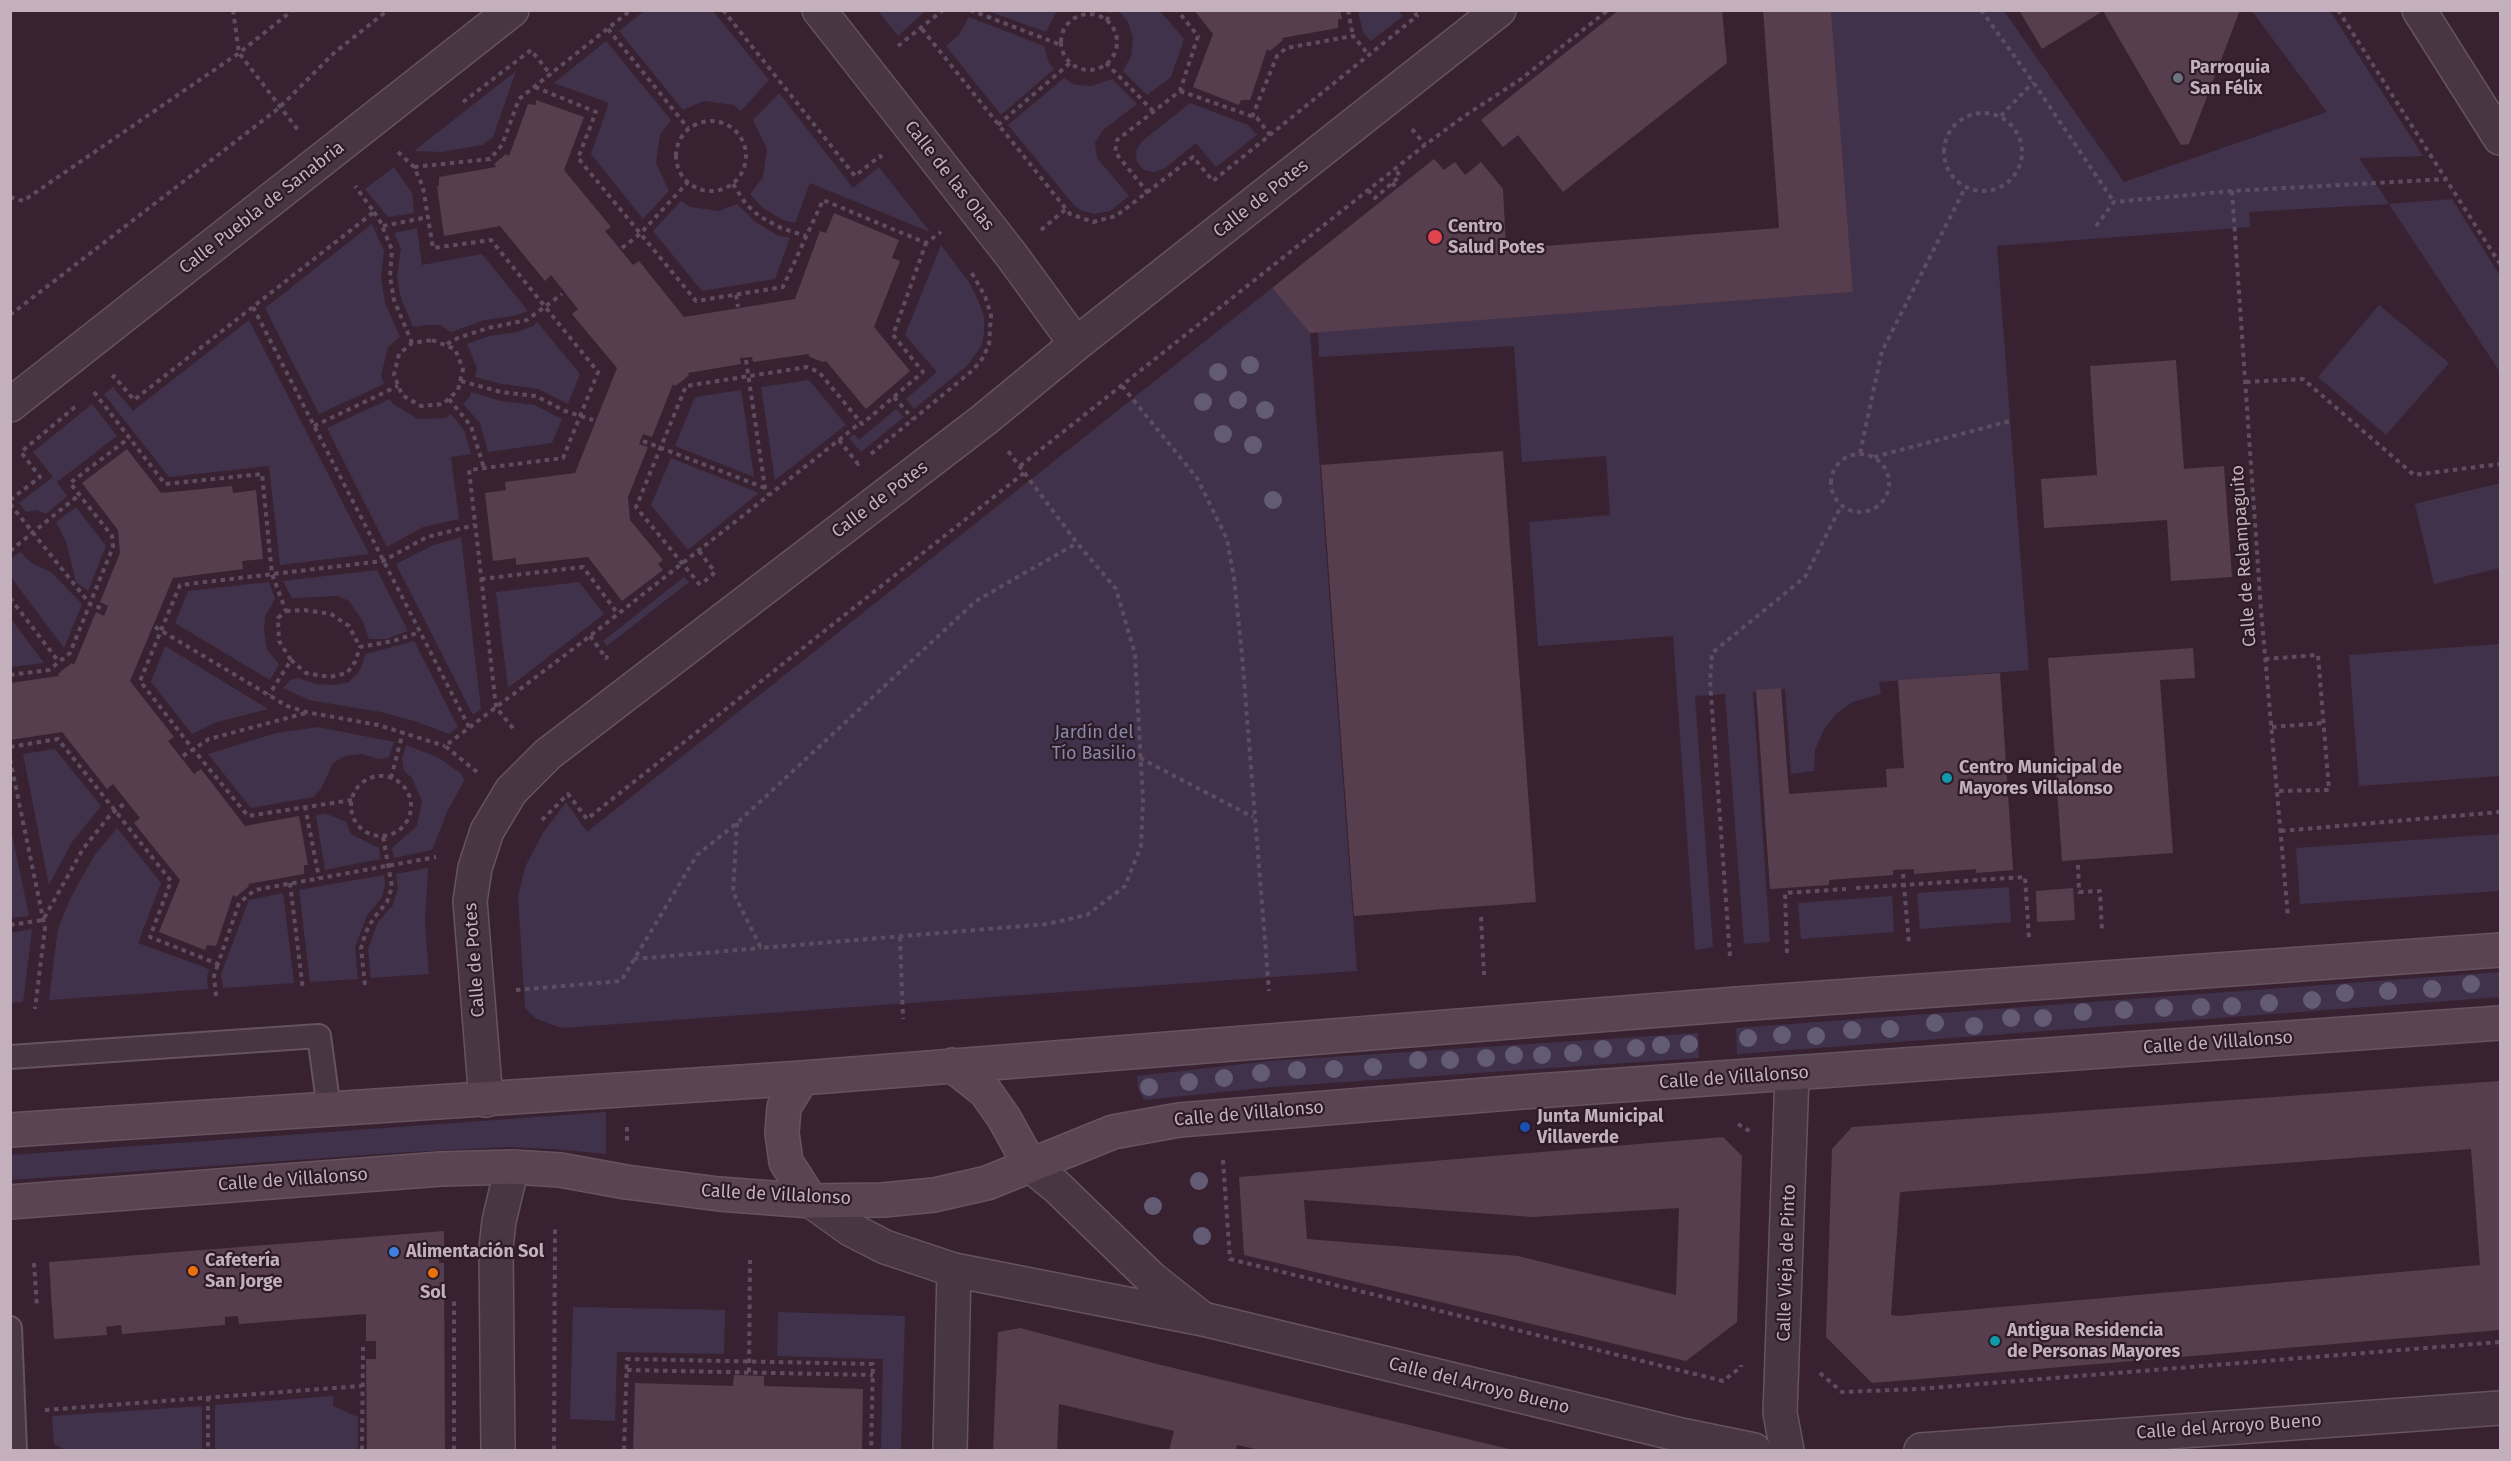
<!DOCTYPE html>
<html>
<head>
<meta charset="utf-8">
<style>
  body { margin:0 }
  #map { position:relative; width:2511px; height:1461px; overflow:hidden; background:#382231; font-family:"Fira Sans",sans-serif }
  canvas { display:block }
  .frame { position:absolute; inset:0; border:12px solid #c4b0bd; pointer-events:none }
</style>
</head>
<body>
<div id="map">
<canvas width="2511" height="1461"></canvas>
<div class="frame"></div>
</div>
<script>
const c = document.querySelector('canvas').getContext('2d');
c.lineJoin = 'round';
function fillPath(path, color) { c.fillStyle = color; c.fill(path, 'evenodd'); }
const shape = rows => new Path2D(rows.map(r => 'M' + r).join(''));
function stroke(path, color, width, dash) { c.strokeStyle = color; c.lineWidth = width; c.lineCap = dash ? 'butt' : 'round'; c.setLineDash(dash || []); c.stroke(path); }
function drawText(font, color, halo, rows, align = 'center') {
  c.font = font + ' "Fira Sans",sans-serif'; c.lineWidth = 4.5; c.setLineDash([]); c.textBaseline = 'middle'; c.strokeStyle = halo; c.fillStyle = color; for (const [text, x, y, turn = 0] of rows) {
    c.save(); c.translate(x, y); c.rotate((+turn || 0) * Math.PI / 180); c.textAlign = isNaN(turn) ? turn : align; if (halo) c.strokeText(text, 0, 0); c.fillText(text, 0, 0); c.restore();
  }
}
const green = shape([
  [1831,10,2004,11,2124,182,2327,112,2252,11,2330,11,2423,156,2359,158,2389,204,2452,199,2500,276,2500,372,2389,204,2249,212,2250,227,1997,246,2029,670,1879,682,1881,694,1852,702,1835,715,1823,731,1815,750,1814,771,1791,774,1785,689,1753,692,1770,942,1744,944,1725,694,1695,696,1713,947,1695,950,1673,636,1538,646,1529,522,1610,515,1606,456,1522,462,1514,346,1319,357,1318,332,1853,292],
  [644,11,713,11,769,80,741,111,733,105,704,101,683,110,619,31],
  [878,11,925,11,898,36],
  [988,11,1059,11,1055,14,1046,32],
  [1119,11,1160,11,1184,39,1171,77,1147,95,1123,71,1131,56,1133,38,1128,22],
  [1358,11,1398,11,1403,16,1371,41,1363,32],
  [969,17,1044,46,1049,63,1054,69,1001,115,946,46,959,35],
  [606,41,671,120,660,135,656,163,669,191,643,219,591,154,609,103,554,83],
  [516,71,493,137,482,145,442,152,414,151],
  [1064,78,1075,85,1092,86,1112,79,1137,104,1103,130,1095,143,1097,158,1129,196,1110,211,1094,214,1080,210,1073,204,1008,125],
  [779,93,853,188,879,167,930,232,810,183,795,223,783,220,763,208,750,194,763,177,767,149,753,120],
  [1190,103,1248,125,1257,135,1216,167,1196,143,1165,168,1154,172,1144,170,1137,162,1136,151,1141,142],
  [394,167,412,193,414,213,388,217,365,189],
  [681,201,690,207,719,211,737,204,754,221,777,235,790,238,775,279,702,291,653,231],
  [372,224,384,251,381,278,385,303,400,337,388,347,381,376,384,384,319,414,265,308],
  [417,228,422,265,482,254,528,311,513,316,485,320,451,332,440,325,426,325,413,327,401,298,397,277,401,248,394,233],
  [941,245,969,282,978,300,984,317,984,332,982,345,967,366,914,409,906,399,937,372,905,335],
  [1272,288,1310,333,1357,971,561,1028,535,1018,525,1008,518,897,525,867,543,833,566,802,587,832],
  [2379,305,2449,363,2386,435,2318,377],
  [249,320,369,554,280,565,269,466,169,477,104,394,113,387,133,411],
  [537,322,580,374,568,404,538,389,502,384,475,377,477,368,467,344,489,336,518,332,533,326],
  [809,380,846,425,775,480,761,387],
  [741,390,754,477,675,446,695,397],
  [471,392,500,401,534,405,562,419,552,443,488,452,480,423,463,404,470,397],
  [390,399,393,404,418,419,446,418,451,414,464,430,471,454,451,457,459,519,423,527,387,547,327,428],
  [92,404,117,436,57,482,67,496,46,514,37,510,26,512,19,503,53,477,33,452],
  [896,409,904,417,861,452,849,438,854,434,859,440],
  [671,458,759,493,688,550,651,505],
  [2500,483,2500,568,2434,584,2415,504],
  [76,507,106,546,88,591,76,582,66,542,56,522],
  [461,537,481,709,473,715,396,564,431,546],
  [20,552,33,564,51,572,82,604,64,648,11,577,11,559],
  [377,570,408,631,386,639,369,639,362,620,349,601,338,596,292,598,283,581],
  [684,577,689,582,607,646,603,641],
  [269,582,275,599,265,616,264,630,267,650,279,664,270,680,175,623,188,591],
  [579,582,604,614,508,688,496,592],
  [10,619,11,619,44,663,11,667],
  [414,641,458,727,449,734,414,721,381,712,309,700,283,688,290,680,298,678,316,684,335,685,349,682,359,672,366,654],
  [2500,644,2500,776,2359,786,2349,655],
  [165,646,268,709,217,722,192,734,151,682],
  [318,727,394,742,389,757,379,759,362,754,345,756,333,763,321,789,313,797,251,808,208,754,276,733],
  [406,745,439,758,462,774,464,781,447,812,432,850,394,858,392,848,417,826,422,801,412,778,404,771,402,759],
  [55,749,101,806,72,842,49,885,23,754],
  [325,813,346,822,351,834,379,848,380,859,325,870,316,816],
  [10,824,29,916,11,918,10,918],
  [117,828,161,883,138,943,209,969,207,976,208,989,49,1000,58,928,71,897,94,856],
  [2500,834,2500,891,2300,904,2296,848],
  [428,868,425,924,429,974,371,978,368,949,378,922,393,905,398,888,396,874],
  [384,875,385,886,381,899,367,915,355,947,358,979,310,982,299,890],
  [2009,887,2011,922,1920,929,1917,893],
  [283,893,294,983,223,988,221,974,249,900],
  [1892,896,1894,932,1801,939,1798,903],
  [32,929,23,1002,11,1003,11,933],
  [2500,972,2500,997,1737,1054,1736,1028],
  [1698,1033,1699,1058,1272,1087,1144,1100,1138,1088,1137,1076,1270,1061],
  [606,1112,606,1154,553,1149,508,1147,409,1152,11,1180,11,1155],
  [573,1307,725,1310,724,1354,617,1352,615,1421,570,1419],
  [778,1312,905,1316,901,1450,881,1450,883,1359,777,1356],
  [333,1396,333,1406,358,1417,358,1450,215,1450,215,1405],
  [202,1406,202,1450,65,1450,54,1444,52,1416]
]);
const building = shape([
  [1194,10,1340,10,1342,19,1338,19,1338,28,1282,38,1283,40,1270,51,1267,49,1250,100,1241,100,1239,105,1193,87,1213,34],
  [1619,10,1722,10,1727,63,1563,192,1518,135,1503,147,1481,120],
  [1763,10,1831,10,1853,292,1310,333,1272,288,1434,159,1444,170,1455,162,1465,175,1481,162,1503,189,1506,249,1779,228],
  [2019,10,2240,10,2189,144,2181,145,2103,11,2042,49],
  [536,100,584,117,564,170,611,227,605,231,633,265,639,261,684,317,795,299,820,231,826,233,834,213,899,240,892,258,900,261,874,327,910,371,866,409,826,361,823,362,810,357,808,354,753,362,752,357,740,358,741,364,688,373,689,375,682,381,675,386,673,384,652,437,643,434,639,444,648,447,628,497,630,520,663,560,658,564,663,570,622,601,588,557,516,565,516,558,493,561,485,493,506,490,505,482,575,473,617,368,572,314,578,309,551,275,545,281,500,226,444,236,437,186,439,186,439,177,496,167,494,164,506,154,509,156,528,104,536,105],
  [2176,360,2184,469,2224,466,2232,577,2171,581,2167,520,2044,528,2041,479,2097,475,2090,366],
  [127,449,161,493,232,486,233,493,256,490,263,559,242,561,243,569,173,578,130,681,174,737,168,741,194,774,201,769,245,826,299,816,308,865,304,865,304,874,248,884,249,886,236,897,233,895,216,946,207,945,205,950,159,932,180,880,134,823,140,818,113,784,107,789,62,732,10,740,10,683,59,676,58,674,65,668,72,663,74,665,96,612,104,616,108,606,100,602,120,553,118,530,82,483],
  [1503,451,1536,902,1354,916,1321,465],
  [2193,648,2195,678,2160,680,2173,853,2062,861,2048,658],
  [2000,673,2013,870,1976,873,1976,869,1914,874,1914,869,1893,870,1893,875,1829,880,1829,885,1770,889,1756,690,1781,688,1789,794,1887,787,1886,769,1904,768,1898,680],
  [2073,888,2075,920,2037,922,2036,891],
  [2500,1081,2500,1330,1872,1383,1826,1337,1832,1149,1852,1127],
  [2471,1149,2480,1265,1898,1316,1891,1315,1900,1192],
  [1723,1137,1742,1156,1737,1322,1686,1361,1244,1255,1239,1177],
  [1304,1200,1532,1217,1679,1208,1676,1295,1518,1256,1307,1239],
  [444,1231,444,1246,439,1246,439,1263,444,1263,445,1450,367,1450,366,1359,376,1359,376,1341,366,1341,366,1314,239,1324,238,1316,225,1317,225,1325,122,1334,121,1325,106,1327,107,1335,54,1339,49,1262],
  [1020,1328,1157,1364,1513,1450,1260,1450,1237,1445,1236,1450,1169,1450,1174,1431,1059,1404,1057,1450,993,1450,998,1332],
  [734,1375,764,1376,764,1386,863,1389,862,1450,633,1450,635,1383,733,1386]
]);
const path = shape([
  [233,10,239,53,298,130],
  [723,10,855,176,880,156,882,158],
  [970,10,1061,45],
  [1348,10,1353,36],
  [1981,10,2033,82,2114,202],
  [2338,10,2500,264],
  '1061 42a28 28 0 1 1 56 0a28 28 0 1 1-56 0Z',
  [1107,21,1110,10],
  [608,29,688,128],
  [922,29,1070,214,1093,222,1116,216,1193,157,1213,181,1417,16,1413,10],
  [898,46,943,10],
  [1106,63,1154,112],
  [535,87,596,112,578,158,696,301,783,287,823,200,926,243,941,232],
  [1180,91,1257,118,1270,135],
  [463,102,531,50,551,75],
  '1944 152a39 39 0 1 1 78 0a39 39 0 1 1-78 0Z',
  [2001,116,2033,82],
  [1252,117,1277,56,1286,48,1353,36,1369,55],
  '676 156a35 35 0 1 1 70 0a35 35 0 1 1-70 0Z',
  [998,125,1070,63],
  [1412,129,1425,145],
  [398,152,414,167,423,187,433,248,491,240,598,372,563,458,469,470,496,707,515,731],
  [414,167,490,159,502,145,519,99,631,10],
  [1392,183,1398,189],
  [733,184,746,204,759,216,781,228,806,236],
  [1368,190,1375,198,1400,176,1395,169],
  [2232,191,2261,610,2288,917],
  [1148,193,1115,152,1117,140,1180,91,1198,36,1177,10],
  [10,197,23,201,239,53,293,10],
  [374,212,380,221,392,250,390,277,394,300,412,343],
  [383,226,428,217],
  [2096,226,2114,202,2232,191,2446,179],
  [1041,230,1066,209],
  [622,248,640,234,688,182],
  [736,295,738,307],
  [253,307,469,727],
  [10,315,279,108,334,53,388,10],
  [432,340,455,349,463,369,458,390,443,404,421,406,402,395,394,375,399,354,412,343,432,340],
  [447,344,458,338,488,328,527,320,562,294],
  [746,360,765,488,769,495],
  [112,378,114,376,134,400,374,212,355,186],
  [461,381,501,392,536,396,565,411,593,420],
  [2246,382,2303,379,2414,475,2500,464],
  [1122,386,1197,478,1227,539,1234,578,1242,655,1269,991],
  [94,392,165,484,262,474,272,574,286,611,278,618,279,641,291,660,269,695],
  [894,397,913,419],
  [449,399,471,426,484,468],
  [314,426,398,386],
  [839,440,861,422],
  [643,441,765,488],
  [1860,453,1882,351,1965,188],
  [871,454,973,370,982,359,989,345,991,315,985,296,970,270],
  '1831 483a29 29 0 1 1 58 0a29 29 0 1 1-58 0Z',
  [1874,457,2010,421],
  [1020,466,1425,145,1463,117,1521,79,1608,10],
  [10,500,40,477,21,452,75,407],
  [10,504,90,604,103,609],
  [10,551,79,495],
  [699,551,715,572,704,582],
  [481,579,583,567,618,614],
  [700,585,636,507,686,386,807,367,819,372,862,424,923,372,893,335,926,243],
  [10,598,59,662],
  [286,611,304,610,331,614,349,626,360,647],
  [155,627,287,706,306,712,378,725,445,746],
  [590,636,606,658,608,656],
  [2265,659,2318,655,2329,790,2277,791],
  [291,660,306,673,330,677,347,673,355,662,360,647,393,641,420,632],
  [10,675,49,670,70,653,113,547,112,536,70,483,129,438],
  [2272,727,2324,723],
  [10,747,58,739,171,881,150,937,218,964,239,903,255,890,436,857],
  [183,756,209,739,306,713],
  [1140,758,1253,817],
  [10,759,45,928,35,1009],
  [477,772,445,746,590,636,839,440,858,464,860,462],
  '351 806a30 30 0 1 1 60 0a30 30 0 1 1-60 0Z',
  [391,778,403,732],
  [352,800,248,816,192,748,140,681,180,585,383,561,427,537,475,525],
  [305,806,319,878],
  [542,820,568,794,587,819,1024,473],
  [737,823,733,892,761,948,1047,924,1087,915,1125,886,1141,846,1143,801,1135,654,1116,589,1077,543,1008,451],
  [2281,831,2500,812],
  [2078,865,2079,892,2100,891,2102,932],
  [1903,874,1909,944],
  [290,883,303,990],
  [1856,888,2025,877,2029,938],
  [1481,917,1484,975],
  [10,925,43,920,83,849,110,815,124,804],
  [900,937,903,1019],
  [1787,953,1785,893,1846,889],
  [1730,956,1710,681,1712,653,1805,577,1841,506],
  [634,959,761,948],
  [365,985,361,948,366,932,373,919,387,902,392,887,383,836],
  [516,990,621,981,697,855,737,823,976,601,1077,543],
  [216,996,214,976,218,964],
  [1738,1124,1751,1132],
  [627,1127,627,1144],
  [1223,1160,1230,1259,1723,1381,1741,1367,1741,1365],
  [34,1263,37,1307],
  [627,1370,873,1375],
  [749,1372,750,1260],
  [1820,1373,1842,1392,1918,1389,2500,1342],
  [208,1397,208,1450],
  [45,1410,361,1386],
  [362,1450,363,1347],
  [454,1450,454,1301],
  [554,1450,555,1228],
  [624,1450,627,1359,873,1364,871,1450]
]);
const service = shape([
  [10,1057,319,1036,329,1109],
  [10,1328,15,1450]
]);
const minor = shape([
  [819,10,1012,256,1076,344],
  [2419,10,2500,138],
  [10,405,512,10],
  [486,1100,470,901,475,868,487,831,511,791,548,754,985,419,1076,344,1499,10],
  [1030,1165,1057,1187,1151,1278,1199,1316],
  [811,1201,850,1229,885,1247,954,1270,1203,1319,1681,1435,1754,1450],
  [498,1450,496,1248,499,1221,512,1167],
  [950,1450,954,1270],
  [1787,1450,1780,1413,1792,1074],
  [1921,1450,2500,1408]
]);
const secondary = shape([
  [952,1065,985,1091,1004,1118,1030,1165],
  [802,1078,784,1107,782,1133,786,1162,811,1201],
  [10,1130,802,1078,1737,1004,2500,950],
  [10,1202,441,1169,512,1167,560,1170,626,1182,719,1194,811,1201,883,1200,934,1195,987,1183,1113,1132,1179,1120,1522,1092,2500,1023]
]);
const trees = [
  [1250,365],
  [1218,372],
  [1238,400],
  [1203,402],
  [1265,410],
  [1223,434],
  [1253,445],
  [1273,500],
  [2471,984],
  [2432,989],
  [2388,991],
  [2345,993],
  [2312,1000],
  [2269,1003],
  [2232,1006],
  [2201,1007],
  [2164,1008],
  [2124,1010],
  [2083,1012],
  [2011,1018],
  [2043,1018],
  [1935,1023],
  [1974,1026],
  [1890,1029],
  [1852,1030],
  [1782,1035],
  [1816,1036],
  [1748,1038],
  [1689,1044],
  [1661,1045],
  [1636,1048],
  [1603,1049],
  [1573,1053],
  [1514,1055],
  [1542,1055],
  [1486,1058],
  [1418,1060],
  [1450,1060],
  [1373,1067],
  [1334,1069],
  [1297,1070],
  [1261,1073],
  [1224,1078],
  [1189,1082],
  [1149,1087],
  [1199,1181],
  [1153,1206],
  [1202,1236]
];
const markers = [
  [2178,78,6,"#6b7280"],
  [1435,237,8,"#e0444e"],
  [1947,778,6,"#0f9aa8"],
  [1525,1127,6,"#1a4fb4"],
  [394,1252,6,"#3f7fe0"],
  [193,1271,6,"#e8710a"],
  [433,1273,6,"#e8710a"],
  [1995,1341,6,"#0f9aa8"]
];
const poiNames = [
  ["Parroquia",2190,68],
  ["San Félix",2190,89],
  ["Centro",1448,227],
  ["Salud Potes",1448,248],
  ["Centro Municipal de",1959,768],
  ["Mayores Villalonso",1959,789],
  ["Junta Municipal",1537,1117],
  ["Villaverde",1537,1138],
  ["Alimentación Sol",406,1252],
  ["Cafetería",205,1261],
  ["San Jorge",205,1282],
  ["Sol",433,1293,"center"],
  ["Antigua Residencia",2007,1331],
  ["de Personas Mayores",2007,1352]
];
const streetNames = [
  ["Calle de las Olas",949,176,52],
  ["Calle de Potes",1261,199,-38],
  ["Calle Puebla de Sanabria",262,208,-38],
  ["Calle de Potes",880,500,-37],
  ["Calle de Relampaguito",2244,556,-94],
  ["Calle de Potes",475,960,-94],
  ["Calle de Villalonso",2218,1043,-4],
  ["Calle de Villalonso",1734,1078,-4],
  ["Calle de Villalonso",1249,1114,-5],
  ["Calle de Villalonso",293,1180,-4],
  ["Calle de Villalonso",776,1195,3],
  ["Calle Vieja de Pinto",1787,1263,-88],
  ["Calle del Arroyo Bueno",1479,1386,14],
  ["Calle del Arroyo Bueno",2229,1427,-4]
];
const parkNames = [
  ["Jardín del",1094,733],
  ["Tío Basilio",1094,754]
];
fillPath(green, '#40324b');
fillPath(building, '#573e4f');
stroke(service, '#665360', 26);
stroke(minor, '#665360', 36);
stroke(secondary, '#665360', 36);
stroke(path, '#5e4d60', 4, [4.5, 4.5]);
stroke(service, '#483642', 22);
stroke(minor, '#483642', 33);
stroke(secondary, '#5b4452', 33);
c.fillStyle = '#635a73';
for (const [x, y] of trees) { c.beginPath(); c.arc(x, y, 9, 0, 2 * Math.PI); c.fill(); }
for (const [x, y, r, color] of markers) { const dot = new Path2D(); dot.arc(x, y, r, 0, 2 * Math.PI); c.fillStyle = color; c.fill(dot); stroke(dot, '#2d1b27', 2); }
drawText('bold 18px', '#c4b0bd', '#2d1b27', poiNames, 'left');
drawText('18px', '#c4b0bd', '#2d1b27', streetNames);
drawText('18px', '#8788a9', '#2d1b27', parkNames);
</script>
</body>
</html>
